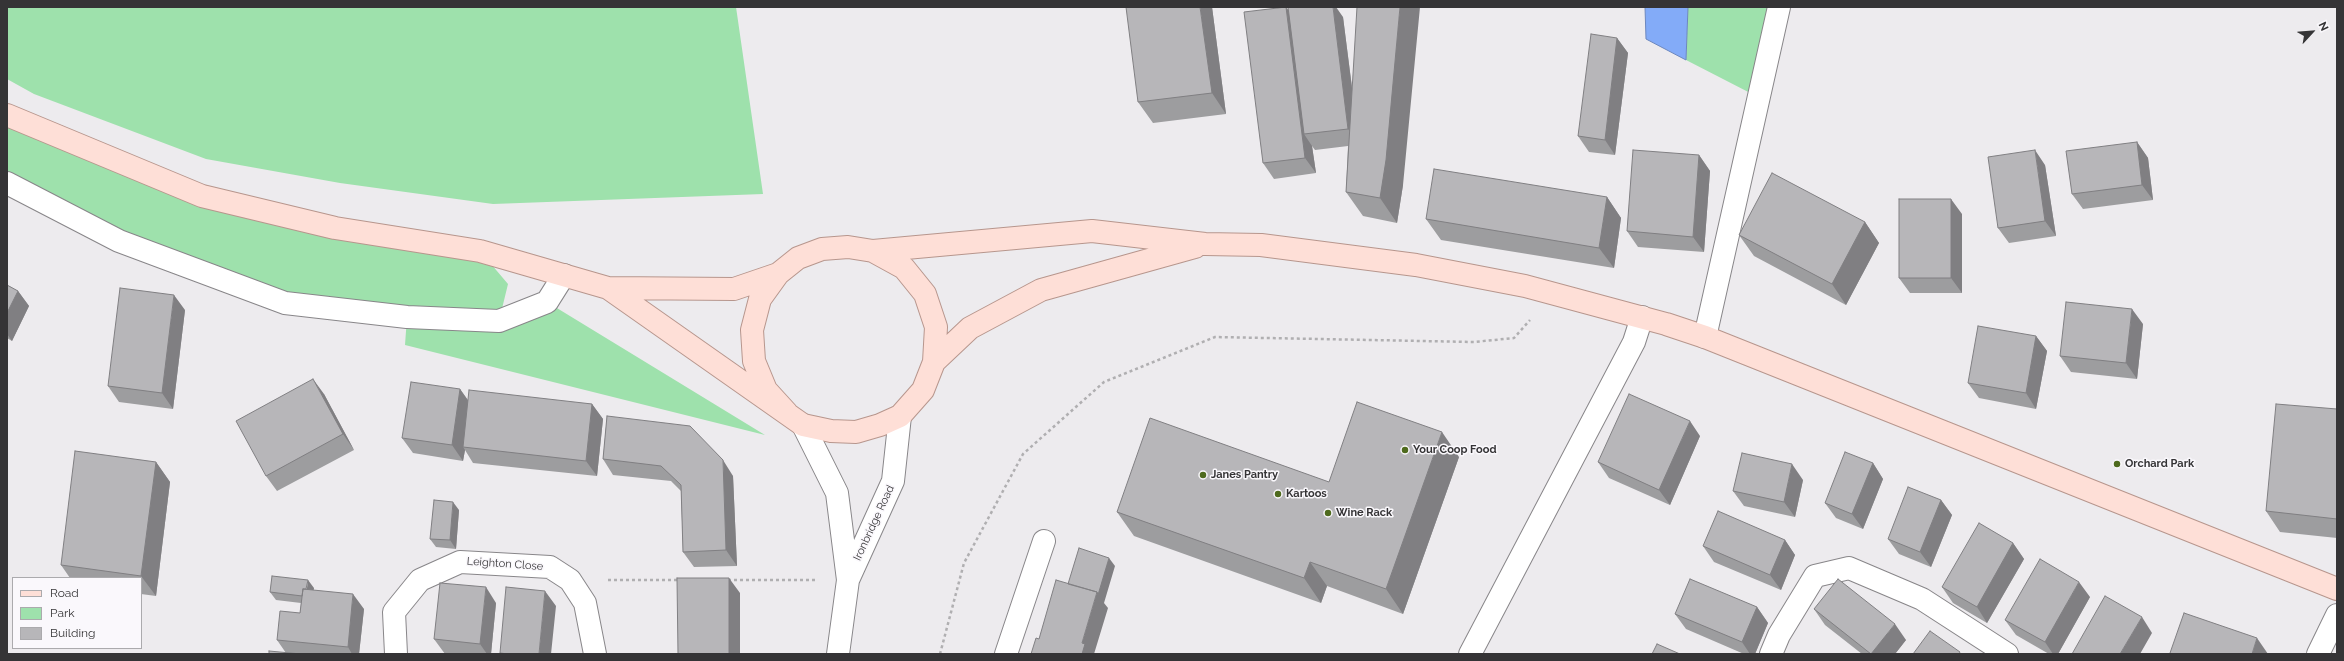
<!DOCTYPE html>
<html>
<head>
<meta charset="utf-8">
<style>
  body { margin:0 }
  #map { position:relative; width:2344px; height:661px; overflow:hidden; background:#edebee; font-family:Raleway,sans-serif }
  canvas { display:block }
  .frame { position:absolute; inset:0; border:8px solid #353436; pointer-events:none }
  .legend { position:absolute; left:12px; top:577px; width:130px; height:72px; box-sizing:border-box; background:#faf8fc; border:1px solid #abaaad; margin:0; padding:5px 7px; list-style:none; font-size:12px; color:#353436 }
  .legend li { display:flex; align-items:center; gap:8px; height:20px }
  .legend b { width:20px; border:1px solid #abaaad }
  .north { position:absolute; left:2292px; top:12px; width:40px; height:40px; -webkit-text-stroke:3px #faf8fc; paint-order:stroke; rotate:64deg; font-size:11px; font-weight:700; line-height:16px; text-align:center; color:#353436 }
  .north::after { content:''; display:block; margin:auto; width:14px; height:18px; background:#353436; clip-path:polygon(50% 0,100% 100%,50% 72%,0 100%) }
</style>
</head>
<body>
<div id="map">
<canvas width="2344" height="661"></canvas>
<div class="frame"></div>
<ul class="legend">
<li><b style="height:5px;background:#fedfd7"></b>Road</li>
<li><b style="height:11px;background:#9ee1ac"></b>Park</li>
<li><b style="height:11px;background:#b7b6b9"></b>Building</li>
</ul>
<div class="north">N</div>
</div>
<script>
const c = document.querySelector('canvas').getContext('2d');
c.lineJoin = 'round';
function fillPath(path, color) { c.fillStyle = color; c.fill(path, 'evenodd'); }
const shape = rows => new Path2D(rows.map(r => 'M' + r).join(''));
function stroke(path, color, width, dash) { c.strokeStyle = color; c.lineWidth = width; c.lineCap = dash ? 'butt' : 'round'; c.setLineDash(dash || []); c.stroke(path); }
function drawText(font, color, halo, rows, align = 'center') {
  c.font = font + ' Raleway,sans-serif'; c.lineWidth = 3; c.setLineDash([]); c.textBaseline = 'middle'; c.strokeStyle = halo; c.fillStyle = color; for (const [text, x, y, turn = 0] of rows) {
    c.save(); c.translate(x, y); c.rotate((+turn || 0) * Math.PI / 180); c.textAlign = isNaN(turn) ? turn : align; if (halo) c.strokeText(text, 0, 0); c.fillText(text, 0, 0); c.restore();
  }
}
const green = shape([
  [7,7,736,7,763,194,493,204,340,183,206,159,34,94,7,79],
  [1688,7,1779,7,1758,97,1686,60],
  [7,115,202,196,480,251,508,284,499,321,547,302,765,435,405,345,407,317,285,303,7,183]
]);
const water = shape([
  [1645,7,1688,7,1686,60,1646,39,1645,7]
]);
const path = shape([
  [608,580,679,580],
  [728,580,815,580],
  [940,654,964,563,1023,454,1104,382,1215,337,1474,342,1514,338,1530,320]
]);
const minor = shape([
  [7,183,119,241,285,303,407,317,499,321,547,302,564,275],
  [1705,337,1779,7],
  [803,425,837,493,848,580,838,654],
  [848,580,893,481,900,416],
  [396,654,394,612,420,580,460,562,550,567,570,580,585,603,595,654],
  [1006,654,1044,541],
  [1470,654,1634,342,1642,317],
  [1771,654,1779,635,1815,576,1849,568,1922,599,2007,654],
  [2318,654,2337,615]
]);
const major = shape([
  [7,115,202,196,335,228,480,251,608,288,734,289,778,274],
  [608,288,803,425,831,431,856,432,880,425,900,416,923,390,934,362,936,327,925,294,904,268,873,251],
  [934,362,970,328,1041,290,1195,247],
  [787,413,766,390,754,361,752,330,760,299,778,274,798,258,822,249,848,247,873,251,1092,231,1205,244,1261,245,1416,265,1525,286,1666,324,1705,337,2337,589]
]);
const wall = shape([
  [1212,7,1226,114,1153,123,1138,102],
  [1286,7,1289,11,1343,17,1352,87,1403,185,1397,223,1363,216,1346,192,1348,146,1315,150,1312,146,1316,173,1274,179,1263,163],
  [1617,38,1628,53,1615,155,1589,152,1578,136],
  [2137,142,2148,158,2153,200,2083,209,2072,194],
  [1699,155,1710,171,1704,252,1638,247,1627,231],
  [2045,165,2056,236,2009,243,1998,228],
  [1607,197,1621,218,1614,268,1441,240,1426,219],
  [1962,214,1962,293,1910,293,1899,278],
  [1865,222,1879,243,1846,305,1754,256,1739,235],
  [7,285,18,291,29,306,12,341,7,338],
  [185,310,173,409,119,402,108,386],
  [2143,324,2137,379,2071,372,2060,356],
  [2036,336,2047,351,2036,409,1979,398,1968,383],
  [460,389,468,400,592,404,603,419,597,476,473,463,465,450,463,461,413,453,402,438],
  [324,394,354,450,277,491,266,476],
  [2337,409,2337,538,2280,532,2266,511],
  [607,416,733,476,737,566,694,567,683,552,681,491,671,481,613,475,603,459],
  [1700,436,1670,505,1609,478,1598,462],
  [1459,457,1403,614,1327,586,1321,603,1134,536,1117,512,1329,482],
  [156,462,170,482,156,596,141,594,141,578,70,578,61,565],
  [1873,463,1883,479,1863,529,1836,518,1825,503],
  [1803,480,1795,517,1744,506,1733,491],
  [1941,500,1952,515,1931,567,1899,554,1888,539],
  [459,510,456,549,436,547,430,539],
  [1785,540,1795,555,1781,590,1714,562,1703,546],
  [2013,543,2024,559,1987,623,1953,603,1942,587],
  [314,588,313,590,364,609,359,654,269,654,286,653,277,640,300,613,301,603,276,600,270,592],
  [2090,597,2058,654,2049,654,2016,635,2005,620],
  [496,603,491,654,445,654,434,639],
  [1757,607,1768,623,1755,654,1744,654,1686,629,1675,614],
  [1814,609,1906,640,1895,654,1862,654,1825,625]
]);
const shadedWall = shape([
  [1200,7,1212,7,1226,114,1212,93],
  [1286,7,1297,23,1304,134,1312,146,1316,173,1305,158],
  [1333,7,1336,7,1343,17,1359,144,1348,129],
  [1400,7,1420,7,1403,185,1397,223,1380,198],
  [1617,38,1628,53,1615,155,1605,140],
  [2137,142,2148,158,2153,200,2142,185],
  [2035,150,2045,165,2056,236,2045,221],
  [1699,155,1710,171,1704,252,1693,237],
  [1607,197,1621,218,1614,268,1599,248],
  [1951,199,1962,214,1962,293,1951,278],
  [1865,222,1879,243,1846,305,1832,284],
  [18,291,29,306,12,341,7,334,7,313],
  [174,295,185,310,173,409,162,393],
  [2132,309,2143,324,2137,379,2126,363],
  [2036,336,2047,351,2036,409,2026,393],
  [313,379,324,394,354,450,343,434],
  [460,389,471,405,463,447,465,450,463,461,452,445],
  [592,404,603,419,597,476,586,461],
  [1690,421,1700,436,1670,505,1659,490],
  [1442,432,1459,457,1403,614,1386,589],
  [723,460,733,476,737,566,726,550],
  [156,462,170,482,156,596,141,576],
  [1873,463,1883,479,1863,529,1852,514],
  [1792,464,1803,480,1795,517,1784,502],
  [1941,500,1952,515,1931,567,1920,552],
  [453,502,459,510,456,549,450,540],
  [1785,540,1795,555,1781,590,1770,575],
  [2013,543,2024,559,1987,623,1977,607],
  [1109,558,1115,566,1104,603,1108,608,1094,654,1082,654,1082,643,1097,592],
  [1310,562,1327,586,1321,603,1304,578],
  [729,578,740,593,740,654,729,654],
  [308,580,314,588,311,604,306,596],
  [2079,582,2090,597,2058,654,2053,654,2045,642],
  [486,587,496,603,491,654,487,654,480,644],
  [545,591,556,606,551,654,539,654],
  [353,594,364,609,359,654,352,654,348,647],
  [1757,607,1768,623,1755,654,1750,654,1742,642],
  [2142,617,2152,633,2140,654,2120,654],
  [1895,624,1906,640,1895,654,1871,654],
  [2257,638,2268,654,2252,654]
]);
const building = shape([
  [1126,7,1200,7,1212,93,1138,102,1126,7],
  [1286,7,1305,158,1263,163,1244,12,1286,7],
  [1288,7,1333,7,1348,129,1304,134,1288,7],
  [1357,7,1400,7,1386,160,1380,198,1346,192,1357,7],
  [1591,34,1617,38,1605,140,1578,136,1591,34],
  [2137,142,2142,185,2072,194,2066,151,2137,142],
  [1633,150,1699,155,1693,237,1627,231,1633,150],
  [2035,150,2045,221,1998,228,1988,157,2035,150],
  [1434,169,1607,197,1599,248,1426,219,1434,169],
  [1772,173,1865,222,1832,284,1739,235,1772,173],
  [1899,199,1951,199,1951,278,1899,278,1899,199],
  [7,285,18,291,7,313,7,285],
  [120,288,174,295,162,393,108,386,120,288],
  [2066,302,2132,309,2126,363,2060,356,2066,302],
  [1978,326,2036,336,2026,393,1968,383,1978,326],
  [313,379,343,434,266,476,236,421,313,379],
  [411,382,460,389,452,445,402,438,411,382],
  [469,390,592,404,586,461,463,447,469,390],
  [1629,394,1690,421,1659,490,1598,462,1629,394],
  [1357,402,1442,432,1386,589,1310,562,1304,578,1117,512,1150,418,1329,482,1357,402],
  [2276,404,2337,409,2337,519,2266,511,2276,404],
  [607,416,690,426,723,460,726,550,683,552,681,485,661,466,603,459,607,416],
  [75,451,156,462,141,576,61,565,75,451],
  [1845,452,1873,463,1852,514,1825,503,1845,452],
  [1742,453,1792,464,1784,502,1733,491,1742,453],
  [1908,487,1941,500,1920,552,1888,539,1908,487],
  [434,500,453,502,450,540,430,539,434,500],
  [1718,511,1785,540,1770,575,1703,546,1718,511],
  [1979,523,2013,543,1977,607,1942,587,1979,523],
  [1079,548,1109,558,1098,595,1097,592,1068,584,1079,548],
  [2040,559,2079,582,2045,642,2005,620,2040,559],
  [272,576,308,580,306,589,303,589,302,596,270,592,272,576],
  [677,578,729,578,729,654,678,654,677,578],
  [1690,579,1757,607,1742,642,1675,614,1690,579],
  [1838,579,1895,624,1871,654,1814,609,1838,579],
  [1056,580,1097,592,1082,643,1085,644,1082,654,1031,654,1036,638,1039,639,1056,580],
  [440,583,486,587,480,644,434,639,440,583],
  [506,587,545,591,539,654,508,654,500,653,506,587],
  [303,589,353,594,348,647,277,640,280,611,300,613,303,589],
  [2105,596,2142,617,2120,654,2072,654,2105,596],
  [2184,613,2257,638,2252,654,2173,654,2170,653,2184,613],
  [1930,631,1960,652,1959,654,1913,654,1930,631],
  [1657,644,1680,654,1652,654,1657,644],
  [269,651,301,654,269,654,269,651]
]);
const markers = [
  [1405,450,4,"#4e6a1d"],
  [2117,464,4,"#4e6a1d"],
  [1203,475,4,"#4e6a1d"],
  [1278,494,4,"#4e6a1d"],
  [1328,513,4,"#4e6a1d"]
];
const poiNames = [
  ["Your Coop Food",1413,450],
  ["Orchard Park",2125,464],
  ["Janes Pantry",1211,475],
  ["Kartoos",1286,494],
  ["Wine Rack",1336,513]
];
const streetNames = [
  ["Ironbridge Road",874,523,-65],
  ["Leighton Close",505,564,4]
];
fillPath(green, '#9ee1ac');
fillPath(water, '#83abf8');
stroke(water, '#6c87be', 1);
stroke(minor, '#888689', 24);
stroke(major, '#b7968d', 24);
stroke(path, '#b0afb1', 2.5, [3, 3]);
stroke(minor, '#fff', 22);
stroke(major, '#fedfd7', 22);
fillPath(wall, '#9d9d9f');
fillPath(shadedWall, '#807f82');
fillPath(building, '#b7b6b9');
stroke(building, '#807f82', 1);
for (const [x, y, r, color] of markers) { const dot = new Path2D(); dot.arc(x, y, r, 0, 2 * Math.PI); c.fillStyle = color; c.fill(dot); stroke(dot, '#faf8fc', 1.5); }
drawText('bold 11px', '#353436', '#faf8fc', poiNames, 'left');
drawText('11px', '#353436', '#faf8fc', streetNames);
</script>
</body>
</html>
